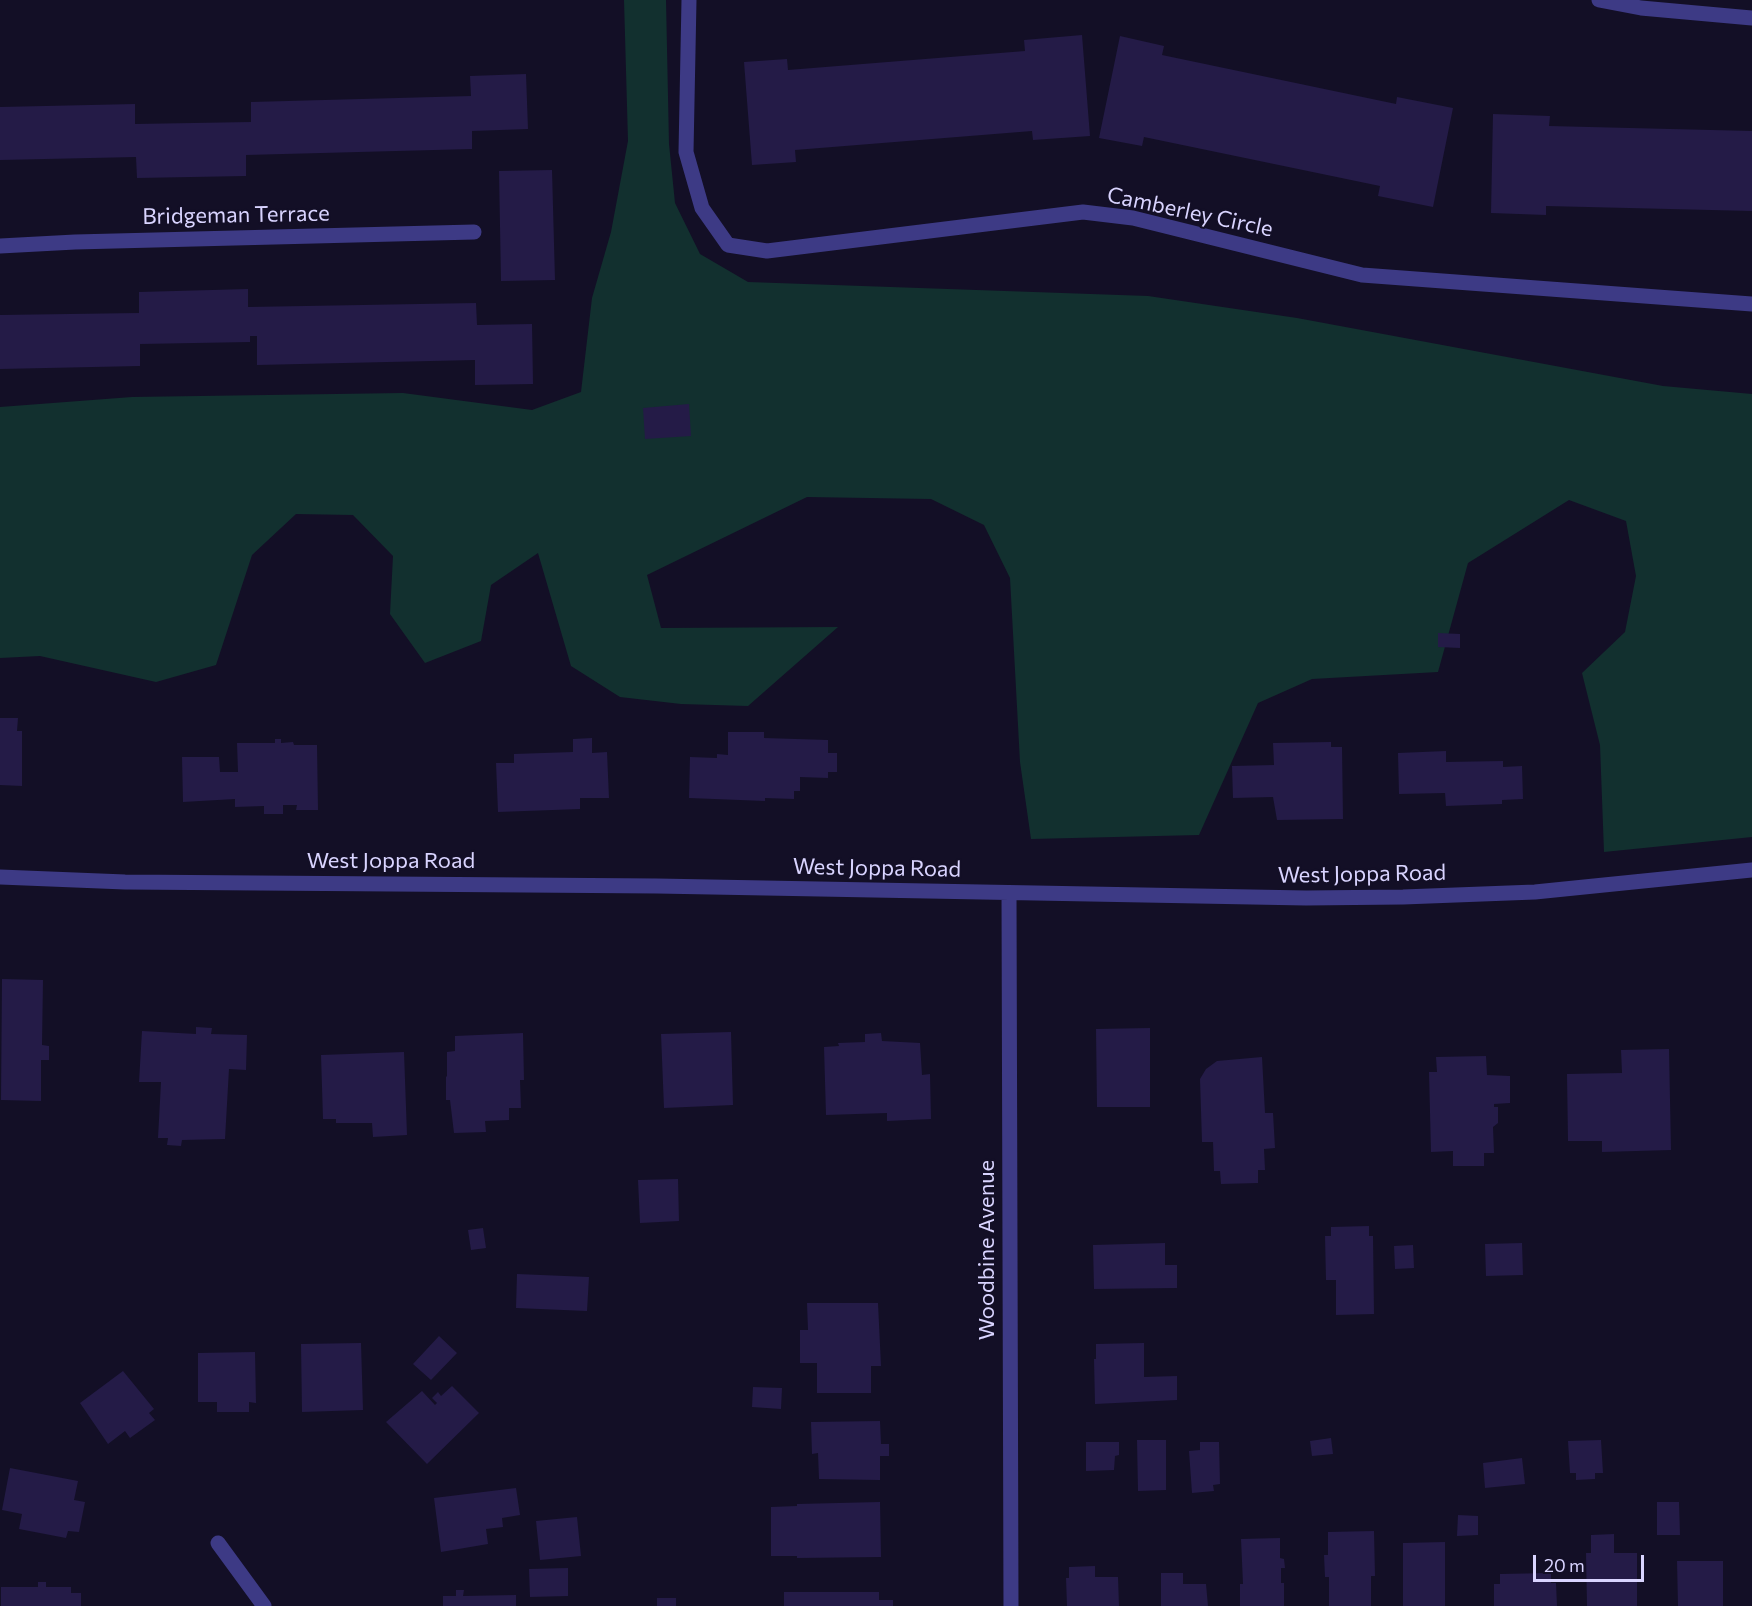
<!DOCTYPE html>
<html>
<head>
<meta charset="utf-8">
<style>
  body { margin:0 }
  #map { position:relative; width:1752px; height:1606px; overflow:hidden; background:#130f26; font-family:Commissioner,sans-serif }
  canvas { display:block }
  .scale { position:absolute; left:1533px; top:1555px; width:111px; height:27px; box-sizing:border-box; border:3px solid #d9d4ff; border-top:0; padding-left:8px; font-size:18px; line-height:21px; white-space:nowrap; color:#d9d4ff; -webkit-text-stroke:4px #130f26; paint-order:stroke }
</style>
</head>
<body>
<div id="map">
<canvas width="1752" height="1606"></canvas>
<div class="scale">20 m</div>
</div>
<script>
const c = document.querySelector('canvas').getContext('2d');
c.lineJoin = 'round';
function fillPath(path, color) { c.fillStyle = color; c.fill(path, 'evenodd'); }
const shape = rows => new Path2D(rows.map(r => 'M' + r).join(''));
function stroke(path, color, width, dash) { c.strokeStyle = color; c.lineWidth = width; c.lineCap = dash ? 'butt' : 'round'; c.setLineDash(dash || []); c.stroke(path); }
function drawText(font, color, halo, rows, align = 'center') {
  c.font = font + ' Commissioner,sans-serif'; c.lineWidth = 4.5; c.setLineDash([]); c.textBaseline = 'middle'; c.strokeStyle = halo; c.fillStyle = color; for (const [text, x, y, turn = 0] of rows) {
    c.save(); c.translate(x, y); c.rotate((+turn || 0) * Math.PI / 180); c.textAlign = isNaN(turn) ? turn : align; if (halo) c.strokeText(text, 0, 0); c.fillText(text, 0, 0); c.restore();
  }
}
const green = shape([
  [624,0,666,0,669,144,675,203,700,254,748,282,1148,296,1297,318,1663,386,1752,394,1752,837,1604,852,1600,745,1582,673,1625,632,1636,576,1626,521,1569,500,1468,563,1438,672,1312,679,1258,703,1199,835,1031,839,1020,762,1010,578,984,525,931,499,807,497,647,575,661,628,838,627,748,706,681,704,620,697,571,666,538,553,491,585,481,641,425,663,390,614,393,556,353,515,296,514,252,555,216,665,156,682,40,656,0,658,0,407,132,397,403,393,532,410,581,392,592,298,611,232,628,141]
]);
const building = shape([
  [1082,35,1090,136,1033,140,1032,131,795,150,796,162,752,165,744,62,787,59,788,70,1025,51,1024,40],
  [1120,36,1164,46,1162,55,1396,104,1397,97,1453,108,1433,207,1378,196,1380,186,1144,137,1142,146,1099,138],
  [526,74,528,129,472,131,472,149,246,155,246,176,137,178,136,157,0,160,0,107,135,104,135,124,251,122,251,102,471,96,470,76],
  [1493,114,1550,116,1549,126,1752,131,1752,211,1546,206,1546,215,1491,213],
  [552,170,555,280,501,281,499,171],
  [248,289,248,307,476,303,477,325,532,324,533,384,475,385,475,360,257,365,257,336,250,336,250,342,140,344,140,366,0,369,0,315,139,313,139,292],
  [689,404,691,436,645,439,643,408],
  [1438,633,1460,634,1460,648,1438,647],
  [0,718,18,718,17,731,22,731,22,786,0,785],
  [728,732,764,732,764,738,828,740,828,753,837,753,837,772,828,772,828,778,800,777,800,791,794,791,794,799,765,798,765,801,689,798,690,757,717,758,717,754,728,755],
  [592,738,592,753,607,752,609,798,580,798,580,809,498,812,496,763,514,763,514,754,573,752,573,739],
  [275,739,281,739,281,743,293,742,294,745,317,745,318,810,296,810,297,805,283,805,283,814,264,814,264,806,235,807,235,799,183,802,182,757,219,757,220,772,238,772,237,743,275,743],
  [1331,742,1331,747,1342,747,1343,819,1277,820,1273,797,1233,798,1232,766,1274,765,1273,743],
  [1446,751,1446,762,1503,761,1503,767,1522,766,1523,799,1502,800,1502,804,1446,806,1445,793,1399,794,1398,753],
  [2,979,43,980,42,1045,49,1046,49,1060,41,1060,41,1101,1,1100],
  [196,1027,212,1028,211,1034,247,1035,246,1070,229,1069,225,1139,182,1140,181,1146,167,1145,168,1138,158,1138,161,1082,139,1082,142,1031,196,1034],
  [1150,1028,1150,1107,1097,1107,1096,1029],
  [731,1032,733,1105,664,1108,661,1034],
  [523,1033,524,1080,520,1080,521,1108,509,1108,509,1120,485,1121,486,1132,454,1133,450,1100,446,1100,446,1077,447,1076,447,1052,455,1051,455,1036],
  [881,1033,882,1041,920,1043,922,1075,930,1074,931,1119,887,1121,887,1113,826,1115,824,1047,839,1046,838,1043,865,1042,865,1034],
  [1669,1049,1671,1150,1602,1152,1602,1141,1568,1141,1567,1074,1622,1073,1621,1050],
  [404,1052,407,1135,373,1137,372,1123,336,1123,336,1119,323,1119,321,1055],
  [1486,1056,1487,1075,1510,1076,1510,1103,1494,1104,1494,1107,1498,1107,1498,1123,1493,1127,1494,1153,1484,1153,1484,1166,1453,1166,1453,1151,1431,1152,1429,1072,1437,1072,1436,1057],
  [1262,1057,1265,1113,1273,1113,1275,1148,1264,1149,1265,1170,1258,1170,1258,1183,1221,1184,1220,1171,1214,1171,1213,1142,1202,1142,1200,1079,1206,1069,1217,1061],
  [678,1179,679,1221,640,1223,638,1180],
  [1369,1226,1369,1236,1373,1236,1374,1314,1336,1315,1336,1280,1326,1280,1325,1236,1331,1236,1331,1227],
  [483,1228,486,1248,471,1250,468,1230],
  [1165,1243,1165,1265,1177,1265,1177,1288,1094,1289,1093,1245],
  [1522,1243,1523,1275,1486,1276,1485,1244],
  [1413,1245,1414,1268,1395,1269,1394,1246],
  [517,1274,589,1277,587,1311,516,1308],
  [807,1303,878,1303,881,1366,871,1366,871,1393,817,1393,817,1363,800,1363,800,1330,808,1330],
  [439,1336,457,1353,431,1380,413,1364],
  [361,1343,363,1410,302,1412,301,1344],
  [1144,1343,1144,1377,1177,1376,1177,1400,1095,1404,1094,1359,1096,1359,1096,1344],
  [255,1352,256,1403,249,1402,249,1412,217,1412,217,1402,198,1402,198,1353],
  [123,1371,154,1409,149,1413,155,1420,130,1438,125,1431,108,1444,80,1403],
  [452,1386,479,1413,427,1464,386,1422,422,1391,435,1405,437,1403,432,1398,438,1392,441,1396],
  [753,1387,782,1388,781,1409,752,1407],
  [880,1421,881,1444,889,1444,889,1456,880,1456,880,1480,819,1479,818,1453,812,1454,811,1422],
  [1331,1438,1333,1454,1312,1456,1310,1441],
  [1137,1440,1166,1440,1166,1490,1138,1491],
  [1601,1440,1603,1473,1595,1473,1595,1479,1576,1480,1576,1473,1570,1473,1568,1441],
  [1086,1442,1119,1442,1119,1455,1115,1456,1114,1470,1086,1471],
  [1200,1442,1219,1442,1220,1484,1213,1485,1214,1491,1192,1493,1189,1451,1200,1450],
  [1522,1458,1525,1484,1485,1488,1483,1463],
  [10,1468,78,1481,74,1500,85,1502,79,1532,68,1531,66,1538,19,1529,22,1514,2,1510],
  [516,1488,520,1515,502,1518,503,1527,486,1529,488,1544,441,1552,434,1498],
  [880,1502,881,1557,797,1558,797,1556,771,1556,771,1507,797,1506,797,1504],
  [1657,1502,1679,1502,1680,1535,1657,1535],
  [1458,1515,1478,1516,1478,1535,1457,1536],
  [577,1517,581,1556,540,1560,536,1521],
  [1374,1531,1375,1576,1371,1576,1371,1606,1329,1606,1329,1577,1325,1577,1324,1555,1328,1555,1328,1532],
  [1614,1534,1614,1553,1637,1553,1637,1606,1587,1606,1586,1553,1591,1553,1591,1535],
  [1280,1538,1280,1558,1284,1559,1285,1568,1281,1568,1281,1583,1284,1583,1284,1606,1240,1606,1240,1584,1243,1584,1241,1539],
  [1445,1542,1445,1606,1403,1606,1403,1543],
  [1677,1561,1723,1561,1723,1606,1678,1606],
  [1095,1566,1095,1577,1118,1577,1119,1606,1067,1606,1066,1578,1069,1578,1069,1567],
  [568,1568,568,1596,530,1597,529,1569],
  [1161,1573,1183,1573,1183,1584,1206,1584,1208,1606,1161,1606],
  [1551,1573,1551,1583,1556,1583,1557,1606,1494,1606,1494,1584,1500,1584,1500,1574],
  [38,1582,46,1582,46,1587,71,1587,71,1593,81,1593,81,1606,1,1606,1,1587,38,1587],
  [456,1590,464,1590,463,1596,516,1595,516,1606,443,1606,443,1596,456,1596],
  [784,1592,879,1592,879,1600,893,1600,893,1606,784,1606],
  [657,1598,676,1598,676,1606,657,1606]
]);
const minor = shape([
  [689,0,686,152,702,208,728,245,767,251,1083,212,1133,218,1362,275,1752,304],
  [1599,0,1641,8,1752,18],
  [0,246,75,242,474,232],
  [0,877,125,882,657,886,1306,898,1403,897,1535,892,1752,870],
  [1009,893,1011,1606],
  [218,1543,264,1606]
]);
const streetNames = [
  ["Camberley Circle",1190,212,12],
  ["Bridgeman Terrace",236,215,-1],
  ["West Joppa Road",391,861],
  ["West Joppa Road",877,868,1],
  ["West Joppa Road",1362,874,-1],
  ["Woodbine Avenue",987,1250,-90]
];
fillPath(green, '#12302f');
fillPath(building, '#241b47');
stroke(minor, '#3d3a85', 15);
drawText('22px', '#d9d4ff', '#130f26', streetNames);
</script>
</body>
</html>
